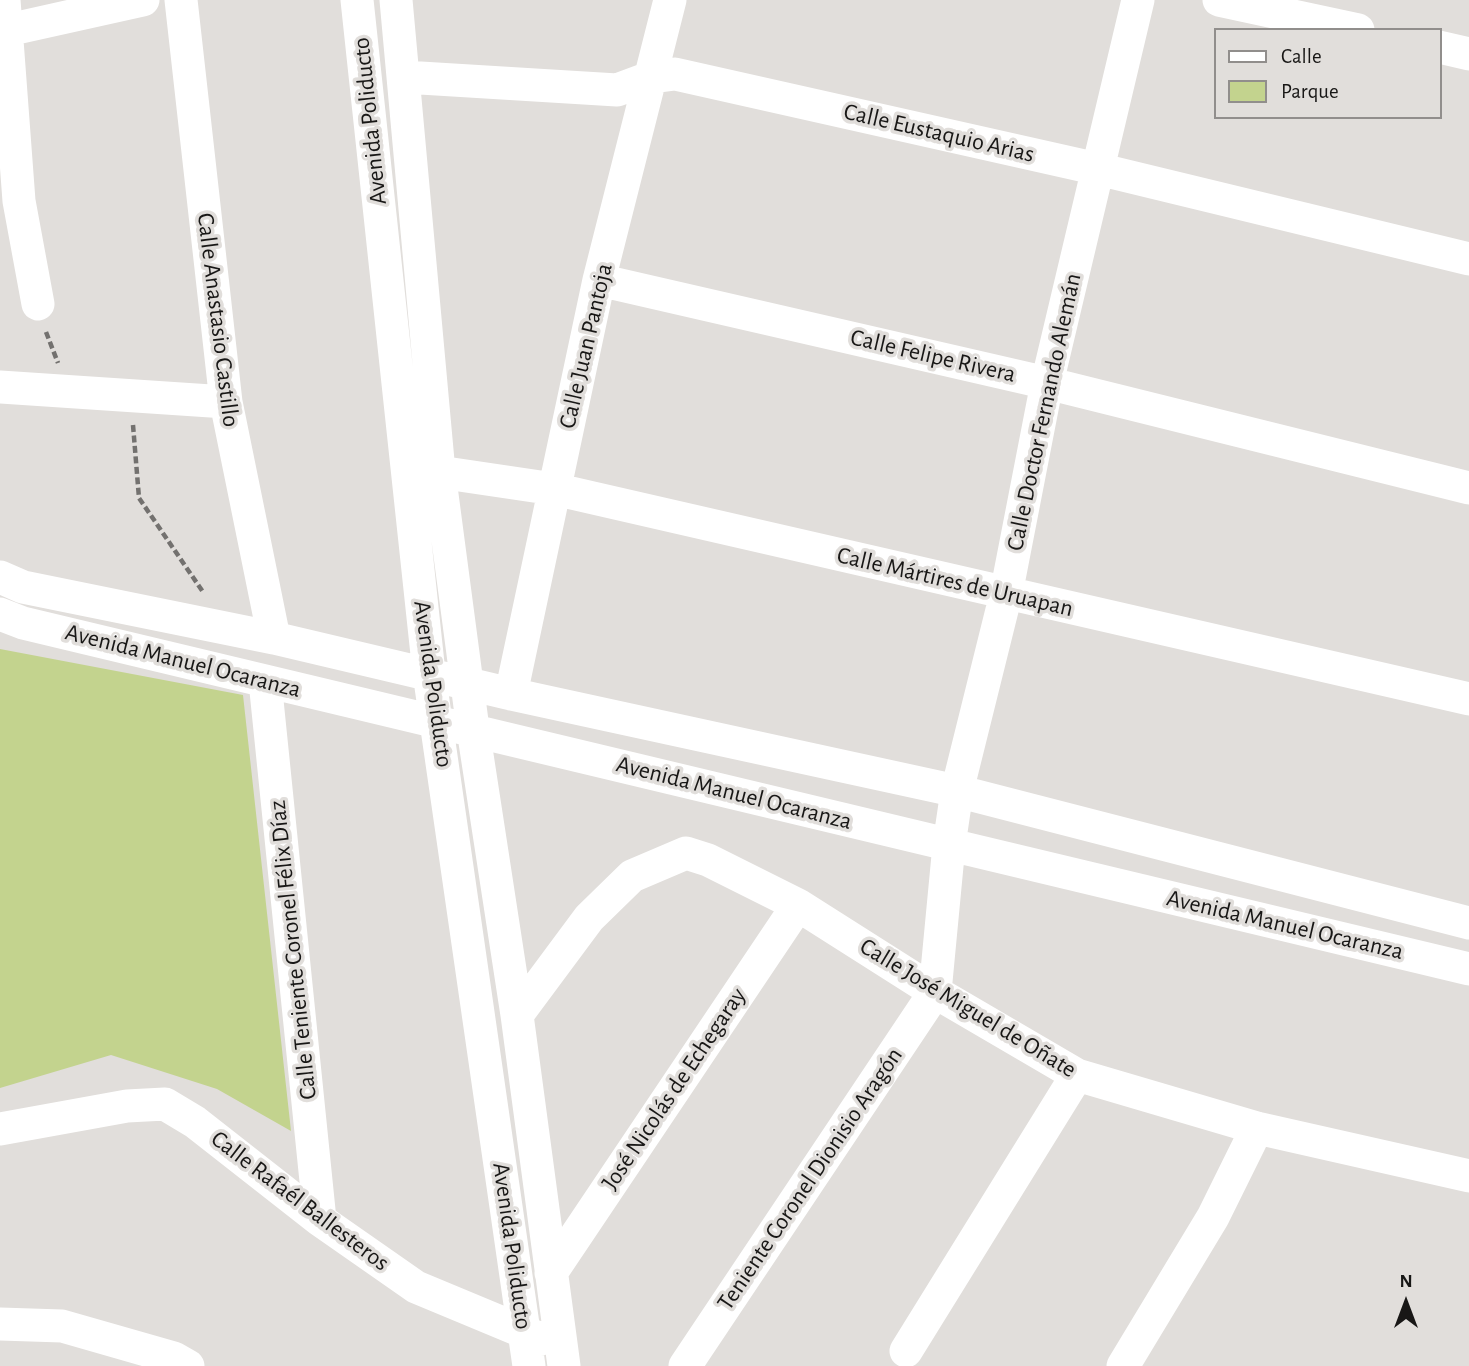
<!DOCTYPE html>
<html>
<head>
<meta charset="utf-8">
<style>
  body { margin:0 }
  #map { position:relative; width:1469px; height:1366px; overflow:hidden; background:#e1dedb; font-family:"Alegreya Sans",sans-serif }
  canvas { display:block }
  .legend { position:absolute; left:1214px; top:28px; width:228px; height:91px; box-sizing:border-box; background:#e1dedb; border:2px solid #918e8c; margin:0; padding:9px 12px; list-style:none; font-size:21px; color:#181716 }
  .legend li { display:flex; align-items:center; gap:14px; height:35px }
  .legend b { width:35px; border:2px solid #918e8c }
  .north { position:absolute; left:1371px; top:1268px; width:70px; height:70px; -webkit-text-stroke:5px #e1dedb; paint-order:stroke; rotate:0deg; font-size:19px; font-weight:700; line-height:28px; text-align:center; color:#181716 }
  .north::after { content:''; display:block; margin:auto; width:24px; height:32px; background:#181716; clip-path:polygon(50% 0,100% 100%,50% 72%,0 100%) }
</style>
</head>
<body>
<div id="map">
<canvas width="1469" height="1366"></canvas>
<ul class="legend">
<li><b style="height:9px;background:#fff"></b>Calle</li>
<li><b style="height:19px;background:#c3d38e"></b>Parque</li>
</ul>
<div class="north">N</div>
</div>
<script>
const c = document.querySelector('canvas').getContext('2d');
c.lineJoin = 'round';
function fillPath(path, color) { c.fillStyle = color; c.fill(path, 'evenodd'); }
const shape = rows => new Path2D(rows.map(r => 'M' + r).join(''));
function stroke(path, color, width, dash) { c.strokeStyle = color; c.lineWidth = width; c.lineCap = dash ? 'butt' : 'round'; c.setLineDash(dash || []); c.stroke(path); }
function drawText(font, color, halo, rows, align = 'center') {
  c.font = font + ' "Alegreya Sans",sans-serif'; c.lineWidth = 7; c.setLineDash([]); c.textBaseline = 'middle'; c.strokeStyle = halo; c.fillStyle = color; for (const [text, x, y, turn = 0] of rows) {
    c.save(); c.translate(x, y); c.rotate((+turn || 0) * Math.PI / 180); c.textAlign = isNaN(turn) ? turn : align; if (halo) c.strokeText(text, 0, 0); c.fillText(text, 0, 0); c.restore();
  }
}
const green = shape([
  [0,649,243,695,291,1131,217,1089,111,1055,0,1088]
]);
const path = shape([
  [46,332,58,363],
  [133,425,139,498,203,592]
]);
const minor = shape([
  [4,0,19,201,38,304],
  [181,0,226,402,274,638],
  [357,0,429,673,529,1366],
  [396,0,439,472,473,729,517,1015,564,1366],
  [1219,0,1358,30],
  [0,29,8,30,143,0],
  [1439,47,1469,54],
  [404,77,617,90,652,77,675,74,1098,169,1469,259],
  [599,280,1047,383,1469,488],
  [0,387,226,402],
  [439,472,554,489,1469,699],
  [0,577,23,587,274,638,511,694,957,791,1469,923],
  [0,614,23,623,1469,969],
  [265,681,320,1220],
  [511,694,599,280,670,0],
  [517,1015,589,918,632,876,686,853,708,860,798,905,935,992,1077,1075,1257,1128,1469,1176],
  [0,1129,127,1106,165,1104,195,1122,320,1220,416,1287,541,1339],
  [551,1273,798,905],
  [0,1324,62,1326,174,1358,188,1366],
  [906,1351,1077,1075],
  [685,1366,935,992,949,845,957,791,1006,594,1047,383,1138,0],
  [1123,1366,1213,1217,1257,1128]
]);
const streetNames = [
  ["Avenida Poliducto",370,121,-96],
  ["Calle Eustaquio Arias",939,133,13],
  ["Calle Anastasio Castillo",218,320,83],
  ["Calle Juan Pantoja",586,346,-77],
  ["Calle Felipe Rivera",933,356,13],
  ["Calle Doctor Fernando Alemán",1044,412,-78],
  ["Calle Mártires de Uruapan",955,582,13],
  ["Avenida Manuel Ocaranza",183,661,14],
  ["Avenida Poliducto",433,684,82],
  ["Avenida Manuel Ocaranza",734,793,14],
  ["Avenida Manuel Ocaranza",1285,925,13],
  ["Calle Teniente Coronel Félix Díaz",293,950,-96],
  ["Calle José Miguel de Oñate",968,1008,31],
  ["José Nicolás de Echegaray",674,1089,-56],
  ["Teniente Coronel Dionisio Aragón",810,1179,-56],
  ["Calle Rafaél Ballesteros",300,1201,37],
  ["Avenida Poliducto",512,1246,82]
];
fillPath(green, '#c3d38e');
stroke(path, '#73716f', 4.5, [7, 3.5]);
stroke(minor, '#fff', 33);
drawText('24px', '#181716', '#e1dedb', streetNames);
</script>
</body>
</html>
